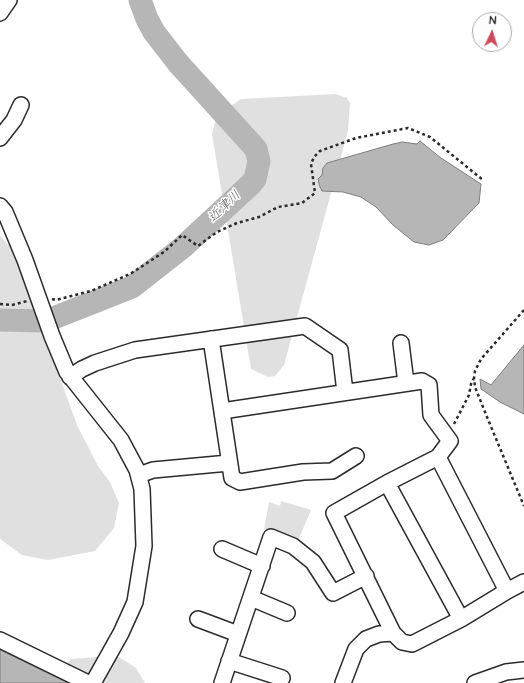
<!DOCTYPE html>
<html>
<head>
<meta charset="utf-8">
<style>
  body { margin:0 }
  #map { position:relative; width:524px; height:683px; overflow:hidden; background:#fff; font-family:"Architects Daughter",sans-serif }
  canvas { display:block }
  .north { position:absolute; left:472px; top:12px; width:40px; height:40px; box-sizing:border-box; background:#fff; border:1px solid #aaa; border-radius:50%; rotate:4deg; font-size:11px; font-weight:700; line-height:16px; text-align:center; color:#2b2b2b }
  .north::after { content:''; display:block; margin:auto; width:14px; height:18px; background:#d1495b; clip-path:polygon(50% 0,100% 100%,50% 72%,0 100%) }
</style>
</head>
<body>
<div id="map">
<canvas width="524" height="683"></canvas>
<div class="north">N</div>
</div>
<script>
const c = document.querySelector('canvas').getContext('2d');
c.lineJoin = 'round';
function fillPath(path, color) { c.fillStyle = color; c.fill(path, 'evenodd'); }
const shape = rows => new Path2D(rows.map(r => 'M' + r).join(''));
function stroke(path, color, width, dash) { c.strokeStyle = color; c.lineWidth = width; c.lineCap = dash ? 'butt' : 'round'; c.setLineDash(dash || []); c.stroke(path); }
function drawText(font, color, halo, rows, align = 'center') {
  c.font = font + ' "Architects Daughter","Klee One",sans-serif'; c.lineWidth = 3; c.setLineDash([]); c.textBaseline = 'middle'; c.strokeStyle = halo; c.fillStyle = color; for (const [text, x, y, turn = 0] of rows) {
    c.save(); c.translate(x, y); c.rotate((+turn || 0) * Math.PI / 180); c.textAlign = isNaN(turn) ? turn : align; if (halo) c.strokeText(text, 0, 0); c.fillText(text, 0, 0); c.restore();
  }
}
const green = shape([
  [336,94,347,98,350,103,348,131,284,365,275,376,268,377,251,369,212,134,217,115,241,99],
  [0,236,14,251,77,425,98,466,110,482,119,503,114,528,95,551,48,560,22,555,0,539],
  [281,501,311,510,297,543,264,529,269,502,280,506],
  [110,656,119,657,136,668,145,683,55,683,62,669,71,659]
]);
const water = shape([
  [420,141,441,158,481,184,479,203,443,240,429,245,414,242,393,225,376,207,361,197,343,192,322,191,320,187,318,179,322,175,323,168,327,163,393,144,402,142,417,144,420,141],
  [524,345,524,414,500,402,481,389,480,379,491,385,524,345],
  [0,646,73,683,0,683,0,646]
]);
const river = shape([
  [0,320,46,321,132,287,183,247,251,184,255,179,259,161,256,149,178,63,154,32,147,19,140,0]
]);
const path = shape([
  [52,299,56,300,91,291,130,274,164,252,182,235,198,246,217,232,237,223,259,217,278,207,302,203,315,193,311,164,314,157,320,151,356,138,408,128,430,137,483,180],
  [0,304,12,305,27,301],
  [524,310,481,359,475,371,474,378,475,387,487,417,524,506],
  [454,424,469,395,471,384,474,378]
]);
const minor = shape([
  [0,13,9,0],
  [0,138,14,120,21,105],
  [0,206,5,212,25,260,52,336,67,372,121,440,137,470,142,489,144,546,135,602,121,633,93,683],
  [211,339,232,478,240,482,303,472,332,471,356,456],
  [401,343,406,383],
  [70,377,82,369,95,363,135,350,305,326,340,350,345,392],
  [222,411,422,381,429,385,431,415,450,441,438,457],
  [438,457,507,591,461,619,412,644,402,642,393,633,334,513,387,483,438,457],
  [139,475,153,470,229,463],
  [387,483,461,619],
  [222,549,262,566],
  [507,591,524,582],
  [251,598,287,613],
  [198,619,238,634],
  [0,640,88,683],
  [229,661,282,678],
  [222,683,271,537,293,546,313,562,333,593,366,576],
  [343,683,356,649,366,639,379,634,393,633],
  [475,683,506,672,524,670]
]);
const waterNames = [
  ["近津川",225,207,-44]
];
fillPath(green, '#e0e0e0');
fillPath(water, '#b6b6b6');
stroke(water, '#7e7e7e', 1);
stroke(river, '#b6b6b6', 23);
stroke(minor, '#2b2b2b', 18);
stroke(path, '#2b2b2b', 2.5, [3, 3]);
stroke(minor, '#fff', 15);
drawText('italic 13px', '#5c5c5c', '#fff', waterNames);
</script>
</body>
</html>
